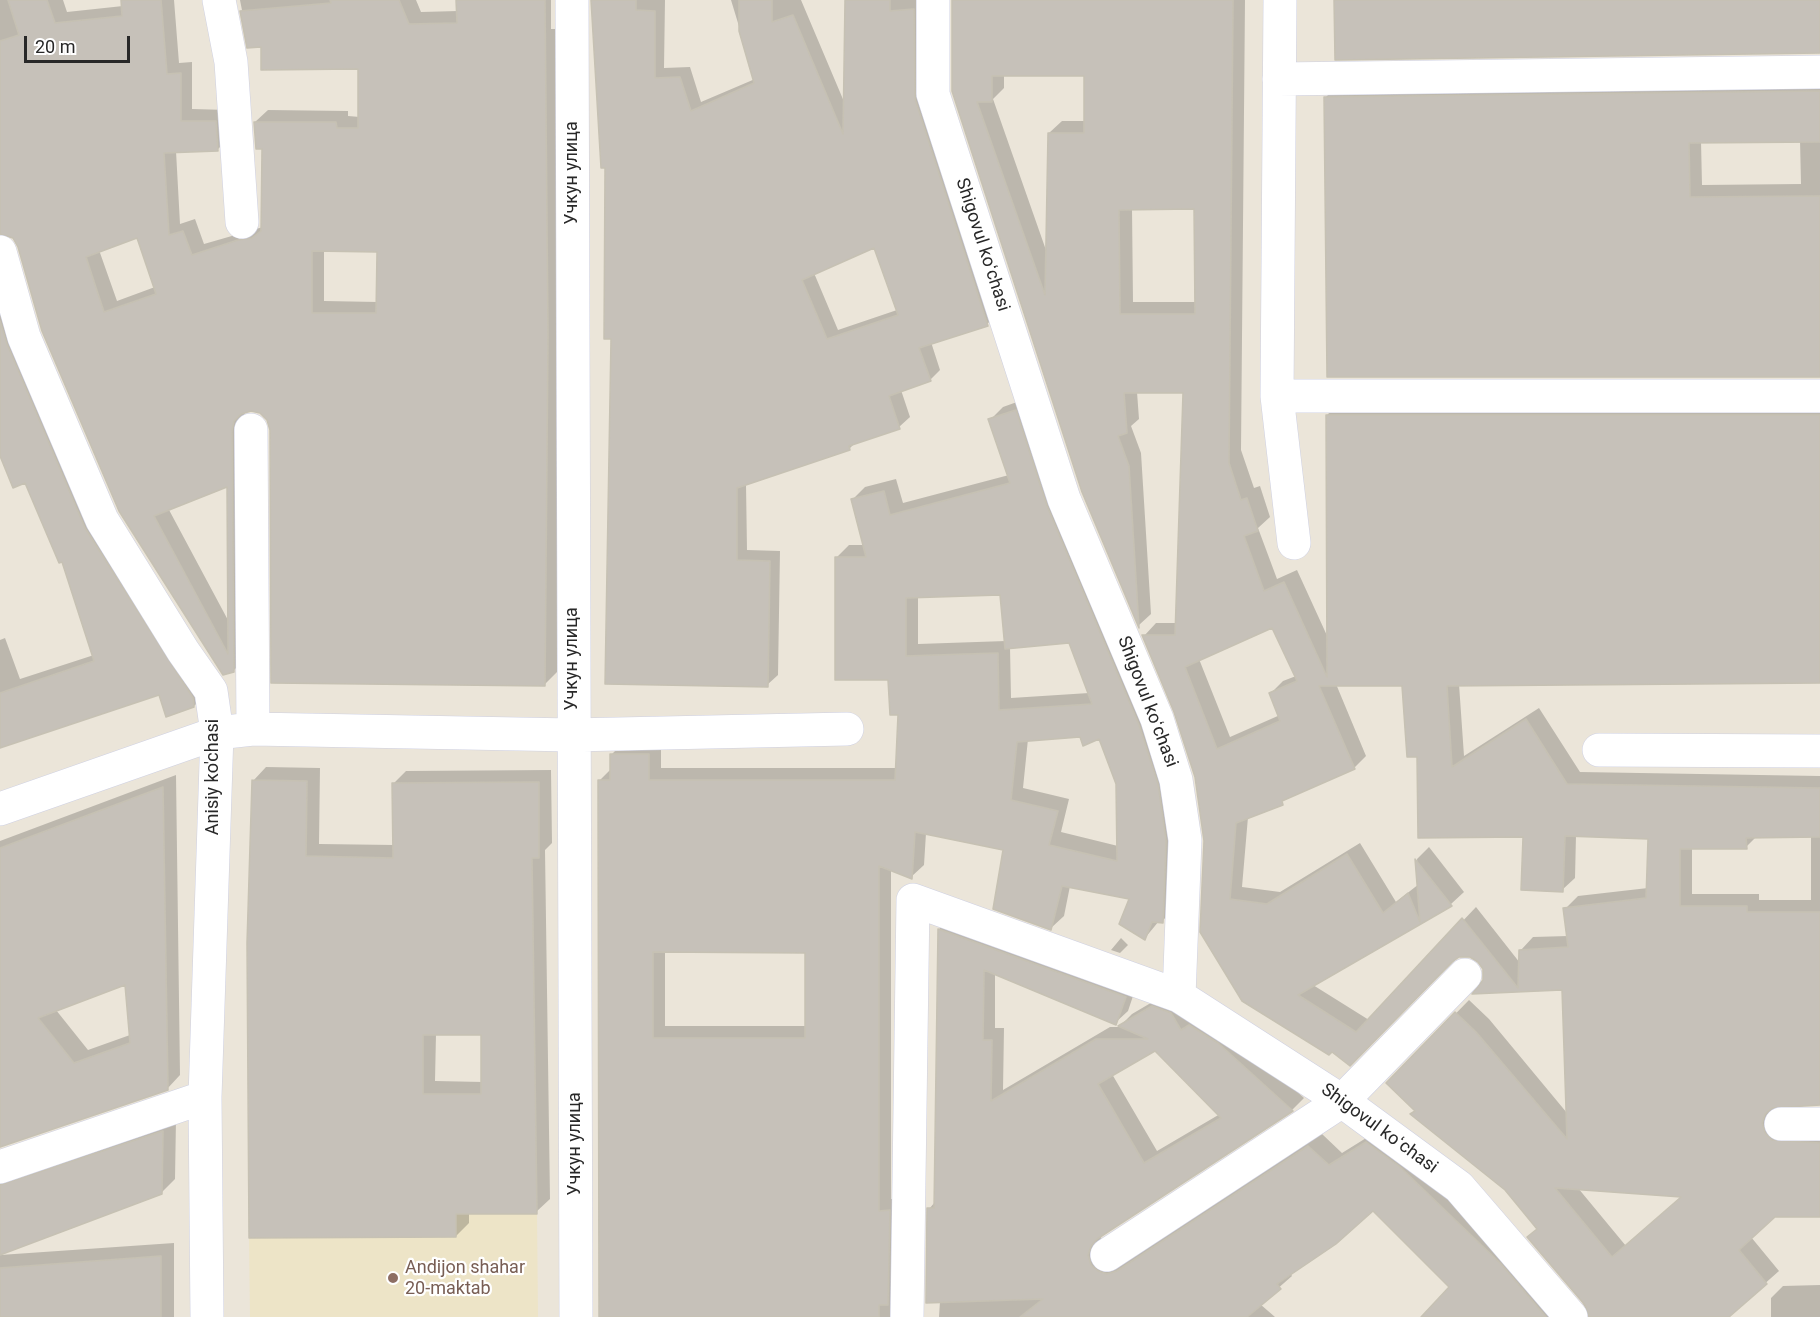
<!DOCTYPE html>
<html>
<head>
<meta charset="utf-8">
<style>
  body { margin:0 }
  #map { position:relative; width:1820px; height:1317px; overflow:hidden; background:#ebe5d9; font-family:Roboto,sans-serif }
  canvas { display:block }
  .scale { position:absolute; left:24px; top:36px; width:106px; height:27px; box-sizing:border-box; border:3px solid #282828; border-top:0; padding-left:8px; font-size:18px; line-height:21px; white-space:nowrap; color:#282828; -webkit-text-stroke:4px #fff; paint-order:stroke }
</style>
</head>
<body>
<div id="map">
<canvas width="1820" height="1317"></canvas>
<div class="scale">20 m</div>
</div>
<script>
const c = document.querySelector('canvas').getContext('2d');
c.lineJoin = 'round';
function fillPath(path, color) { c.fillStyle = color; c.fill(path, 'evenodd'); }
const shape = rows => new Path2D(rows.map(r => 'M' + r).join(''));
function stroke(path, color, width, dash) { c.strokeStyle = color; c.lineWidth = width; c.lineCap = dash ? 'butt' : 'round'; c.setLineDash(dash || []); c.stroke(path); }
function drawText(font, color, halo, rows, align = 'center') {
  c.font = font + ' Roboto,sans-serif'; c.lineWidth = 4.5; c.setLineDash([]); c.textBaseline = 'middle'; c.strokeStyle = halo; c.fillStyle = color; for (const [text, x, y, turn = 0] of rows) {
    c.save(); c.translate(x, y); c.rotate((+turn || 0) * Math.PI / 180); c.textAlign = isNaN(turn) ? turn : align; if (halo) c.strokeText(text, 0, 0); c.fillText(text, 0, 0); c.restore();
  }
}
const education = shape([
  [456,1214,537,1214,538,1317,250,1317,249,1238,456,1237]
]);
const shadow = shape([
  [0,0,63,0,67,12,123,6,122,0,174,0,179,63,192,62,192,109,228,110,230,137,218,149,176,151,180,224,195,219,204,244,263,227,264,147,255,122,268,110,348,111,348,116,360,117,359,67,262,46,249,46,240,0,416,0,421,12,458,11,458,0,551,0,551,29,557,29,559,236,557,672,545,684,271,430,268,419,260,412,251,410,245,412,244,417,245,659,233,671,224,674,19,246,14,237,0,232],
  [138,236,155,287,117,301,99,250],
  [324,249,379,250,378,302,324,301],
  [229,485,229,622,168,508],
  [592,0,665,0,664,68,690,67,701,102,755,79,731,0,801,0,845,104,847,0,924,0,998,314,987,324,931,342,940,370,930,380,901,390,910,417,899,427,856,442,849,449,746,484,747,550,780,551,778,675,767,685,612,337,607,167],
  [874,246,897,310,838,330,814,273],
  [952,0,1245,0,1241,450,1254,488,1260,486,1270,517,1258,528,1277,579,1297,570,1329,640,1327,415,1340,403,1820,403,1820,682,1459,684,1464,756,1539,708,1580,772,1820,776,1820,1104,1776,1106,1774,1111,1820,1130,1820,1216,1775,1216,1751,1237,1779,1271,1727,1317,1591,1317,1537,1229,1506,1189,1412,1114,1416,1110,1388,1083,1469,1000,1489,1019,1567,1113,1564,989,1475,993,1484,981,1484,969,1480,961,1471,956,1459,956,1350,1064,1332,1050,1243,1000,1205,840,1196,777,1176,711,1144,636,1156,623,1177,623,1184,392,1137,392,1139,419,1131,426,1141,453,1151,614,1139,625,1083,492,953,91],
  [1004,75,1085,75,1085,121,1062,121,1049,133,1047,253,993,99,1004,88],
  [1132,208,1195,208,1196,302,1133,302],
  [1272,626,1296,676,1283,681,1270,694,1280,715,1230,737,1199,659],
  [1336,684,1403,684,1419,755,1525,835,1562,890,1575,878,1576,835,1650,838,1648,888,1578,896,1565,909,1568,936,1533,937,1521,950,1520,963,1476,907,1369,1020,1313,985,1451,904,1464,892,1429,847,1417,859,1419,884,1396,902,1360,843,1280,892,1242,887,1248,817,1354,768,1366,756],
  [1757,836,1811,836,1811,900,1759,900,1759,894,1692,894,1692,848,1746,847],
  [1578,1188,1683,1196,1626,1246],
  [1820,79,1820,376,1325,98,1338,85],
  [1800,140,1801,184,1702,185,1701,141],
  [0,267,18,332,206,694,194,706,160,693,0,746,0,640,5,638,20,679,94,655,63,561,26,481,0,452],
  [1028,398,1170,771,1175,909,1162,921,1159,921,1145,938,1131,898,1070,886,1064,916,1051,928,1005,849,926,833,924,865,911,877,891,869,891,1199,902,1198,891,1317,600,1317,600,780,611,769,611,755,624,742,661,742,661,768,897,768,899,713,890,679,836,558,849,545,865,545,852,500,865,487,896,479,903,503,1009,475,990,420,1003,407],
  [1002,593,1006,641,918,644,918,596],
  [1070,641,1089,693,1011,698,1010,647],
  [1081,736,1100,737,1118,783,1118,846,1061,832,1069,799,1023,788,1028,739],
  [665,951,807,951,806,1026,665,1026],
  [266,767,320,768,319,844,394,845,393,784,406,771,551,770,552,843,545,850,550,1199,536,1212,469,1212,469,1223,456,1236,253,781],
  [436,1034,482,1034,483,1082,435,1081],
  [176,775,180,1075,167,1089,0,1146,0,841],
  [127,983,130,1035,88,1050,56,1010],
  [952,917,1137,984,1128,1011,1115,1023,995,973,995,1028,1004,1028,1003,1090,1110,1027,1119,1027,1132,1014,1166,994,1231,1031,1304,1098,1292,1110,1102,1234,1100,1242,1322,1134,1342,1153,1379,1130,1569,1317,1423,1317,1451,1287,1373,1209,1290,1273,1292,1276,1260,1304,1275,1317,939,1317,940,1301,929,1209,935,1202,939,929],
  [1155,1049,1220,1114,1157,1151,1112,1074],
  [1121,938,1128,945,1120,953,1111,950],
  [176,1119,175,1179,161,1193,0,1253,0,1166],
  [174,1243,174,1317,0,1317,0,1255],
  [1820,1285,1820,1317,1771,1317,1771,1298,1783,1286]
]);
const building = shape([
  [8,0,47,0,55,23,122,16,121,0,161,0,167,74,181,73,181,121,216,121,218,151,164,153,169,235,183,231,192,255,238,240,252,238,261,231,262,149,256,149,254,122,336,122,337,128,358,128,358,69,261,70,261,47,247,48,240,11,331,3,330,0,399,0,409,24,457,23,456,0,545,0,548,335,545,686,271,683,270,430,267,420,260,413,251,411,241,414,234,421,232,430,234,672,223,675,119,511,42,331,18,247,13,238,0,234,0,41,19,35,8,0],
  [137,238,156,294,104,312,86,257,137,238],
  [312,251,377,252,376,313,312,313,312,251],
  [227,487,228,654,154,516,227,487],
  [591,0,636,0,636,10,655,11,655,78,680,77,691,111,754,83,739,31,739,0,772,0,772,22,793,15,843,134,845,0,890,0,890,11,914,9,915,99,988,326,919,348,931,381,889,396,900,429,849,446,850,450,737,488,737,560,770,561,768,687,605,684,611,339,604,339,605,168,601,168,591,0],
  [874,248,898,315,827,339,802,280,874,248],
  [952,0,1233,0,1229,463,1241,500,1247,498,1258,531,1244,536,1264,591,1284,582,1327,677,1326,415,1820,415,1820,683,1447,686,1452,767,1526,719,1567,784,1820,788,1820,837,1746,838,1747,849,1680,849,1680,906,1747,906,1747,912,1820,912,1820,1105,1772,1108,1765,1114,1762,1123,1765,1133,1772,1140,1820,1143,1820,1217,1775,1217,1739,1250,1767,1284,1729,1317,1589,1317,1585,1305,1527,1237,1537,1229,1505,1190,1410,1114,1415,1111,1386,1083,1455,1012,1476,1032,1567,1139,1562,990,1472,994,1483,980,1483,969,1478,962,1470,957,1459,957,1452,962,1350,1066,1332,1052,1329,1055,1242,1001,1200,932,1204,841,1195,777,1174,712,1142,635,1175,635,1183,393,1124,393,1127,433,1118,436,1129,466,1139,628,1082,492,952,91,952,0],
  [992,76,1084,76,1084,133,1048,133,1045,295,977,102,992,102,992,76],
  [1194,209,1195,314,1120,314,1119,210,1194,209],
  [1272,628,1297,681,1269,693,1280,721,1217,749,1185,667,1272,628],
  [1319,686,1402,686,1407,757,1417,757,1418,838,1523,837,1521,890,1563,892,1565,836,1648,839,1646,898,1563,908,1568,947,1519,950,1518,988,1462,918,1356,1032,1298,995,1452,906,1415,859,1420,922,1408,893,1383,913,1347,854,1267,904,1230,899,1236,823,1283,805,1282,801,1355,769,1319,686],
  [1555,1188,1681,1197,1612,1257,1555,1188],
  [1334,0,1820,0,1820,53,1335,60,1334,0],
  [1820,91,1820,142,1689,143,1690,197,1820,196,1820,377,1327,377,1324,97,1820,91],
  [0,321,7,344,85,528,193,698,194,707,166,717,159,695,0,748,0,693,94,661,62,562,59,563,25,483,13,488,0,456,0,321],
  [1016,410,1047,506,1139,725,1158,784,1166,841,1163,923,1152,922,1145,940,1119,924,1129,899,1062,886,1051,930,993,909,1003,850,915,832,912,879,879,866,879,1211,890,1210,888,1305,879,1305,879,1317,599,1317,598,780,610,780,610,754,649,754,649,780,895,780,898,715,890,715,888,680,835,680,835,557,866,557,851,499,884,491,890,515,1010,483,988,419,1016,410],
  [1000,595,1005,649,1069,643,1092,704,999,710,998,653,906,656,906,598,1000,595],
  [1080,737,1083,746,1099,739,1116,784,1117,861,1049,845,1058,811,1011,800,1017,742,1080,737],
  [653,952,805,953,805,1038,653,1038,653,952],
  [252,780,307,781,306,856,393,858,392,783,539,782,539,858,532,858,537,1214,456,1214,456,1237,249,1238,247,943,252,780],
  [423,1035,481,1035,481,1094,423,1094,423,1035],
  [163,787,168,1090,0,1147,0,848,163,787],
  [125,985,130,1043,74,1063,38,1018,125,985],
  [938,929,1126,997,1116,1025,984,970,983,1040,992,1040,991,1101,1096,1039,1148,1039,1118,1026,1152,1006,1171,1013,1181,1030,1189,1025,1218,1043,1293,1111,1097,1239,1091,1246,1088,1255,1091,1265,1098,1271,1107,1274,1117,1271,1308,1146,1329,1165,1366,1142,1399,1166,1501,1264,1546,1317,1421,1317,1449,1287,1373,1211,1336,1244,1277,1284,1281,1289,1247,1317,1020,1317,1043,1299,926,1303,927,1208,934,1208,938,929],
  [1155,1051,1221,1118,1144,1163,1098,1084,1155,1051],
  [163,1131,162,1194,0,1255,0,1185,163,1131],
  [161,1256,161,1317,0,1317,0,1268,161,1256]
]);
const minor = shape([
  [219,0,231,62,242,222],
  [572,0,576,1317],
  [933,0,933,94,1064,499,1157,719,1176,780,1185,840,1179,996],
  [1280,0,1277,396,1294,543],
  [1279,79,1820,72],
  [0,252,24,337,102,520,183,651,211,691,217,733,205,1097,207,1317],
  [1277,396,1820,396],
  [251,430,253,729],
  [1599,750,1820,751],
  [0,809,217,733,253,729,572,735,847,729],
  [1781,1124,1820,1124],
  [0,1167,205,1097],
  [1107,1255,1342,1101,1465,975],
  [907,1317,913,900,1179,996,1342,1101,1459,1187,1571,1317]
]);
const markers = [
  [393,1278,6,"#8d6e63"]
];
const streetNames = [
  ["Учкун улица",572,173,-90],
  ["Shigovul koʻchasi",982,245,72],
  ["Учкун улица",572,659,-90],
  ["Shigovul koʻchasi",1147,702,69],
  ["Anisiy ko'chasi",213,777,-90],
  ["Shigovul koʻchasi",1379,1129,36],
  ["Учкун улица",575,1144,-90]
];
const educationNames = [
  ["Andijon shahar",405,1268],
  ["20-maktab",405,1289]
];
fillPath(education, '#ede4c7');
fillPath(shadow, '#0003');
fillPath(building, '#c6c1b9');
stroke(building, '#c6c1b3', 1.5);
stroke(minor, '#ced0e2', 34);
stroke(minor, '#fff', 33);
for (const [x, y, r, color] of markers) { const dot = new Path2D(); dot.arc(x, y, r, 0, 2 * Math.PI); c.fillStyle = color; c.fill(dot); stroke(dot, '#fff', 2); }
drawText('18px', '#282828', '#fff', streetNames);
drawText('18px', '#785e54', '#fff', educationNames, 'left');
</script>
</body>
</html>
